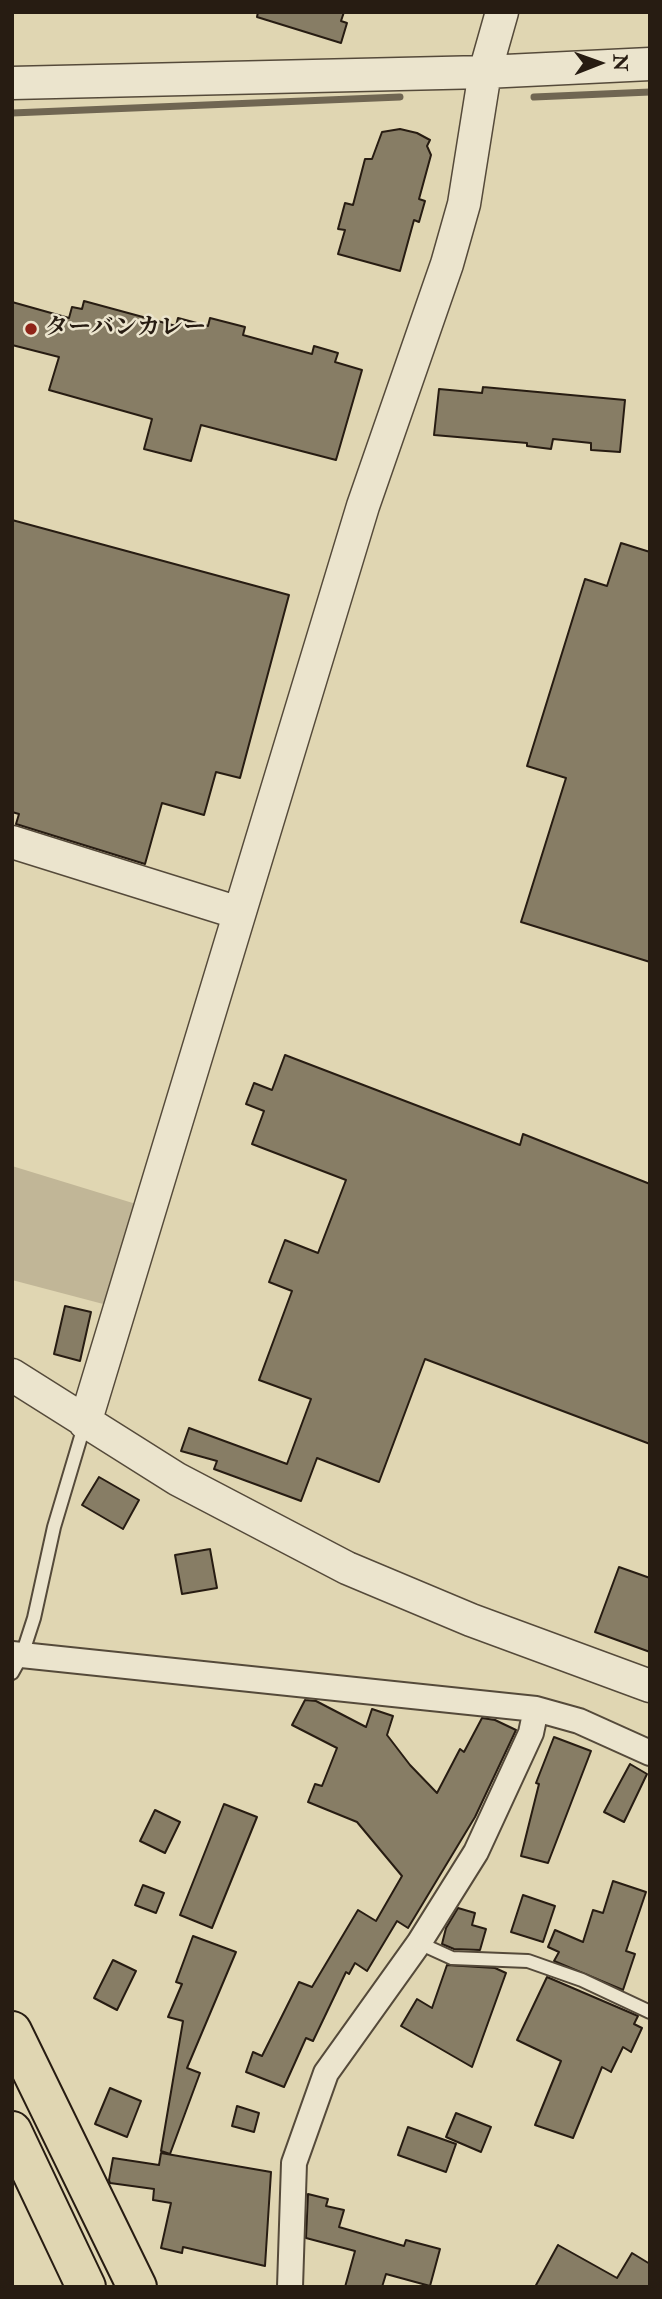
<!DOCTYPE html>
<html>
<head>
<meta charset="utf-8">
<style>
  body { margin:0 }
  #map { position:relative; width:662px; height:2299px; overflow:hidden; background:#e0d6b2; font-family:"IM FELL Double Pica",serif }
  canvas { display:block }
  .frame { position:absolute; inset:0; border:14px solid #271c12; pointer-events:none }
  .north { position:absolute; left:564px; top:28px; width:70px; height:70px; -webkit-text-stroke:5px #ebe4cd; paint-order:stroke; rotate:89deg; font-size:19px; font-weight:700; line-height:28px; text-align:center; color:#271c12 }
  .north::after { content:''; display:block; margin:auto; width:24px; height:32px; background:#271c12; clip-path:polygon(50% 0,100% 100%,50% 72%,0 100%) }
</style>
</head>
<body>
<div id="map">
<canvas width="662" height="2299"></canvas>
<div class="frame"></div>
<div class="north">N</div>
</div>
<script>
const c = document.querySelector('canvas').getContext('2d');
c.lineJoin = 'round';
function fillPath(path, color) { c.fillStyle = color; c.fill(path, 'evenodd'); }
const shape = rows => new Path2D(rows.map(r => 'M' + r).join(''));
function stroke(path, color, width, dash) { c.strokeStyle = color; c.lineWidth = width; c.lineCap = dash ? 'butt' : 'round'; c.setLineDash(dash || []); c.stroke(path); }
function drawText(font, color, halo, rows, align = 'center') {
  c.font = font + ' "IM FELL Double Pica","Noto Serif JP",serif'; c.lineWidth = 5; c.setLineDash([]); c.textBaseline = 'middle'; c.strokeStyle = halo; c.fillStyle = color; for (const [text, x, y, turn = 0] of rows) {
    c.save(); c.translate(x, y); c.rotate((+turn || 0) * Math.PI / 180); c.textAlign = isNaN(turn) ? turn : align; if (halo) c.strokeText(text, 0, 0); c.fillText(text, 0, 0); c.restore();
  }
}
const green = shape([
  [12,1166,136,1204,107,1305,12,1280]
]);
const stream = shape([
  [534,97,650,92],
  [12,113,400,97]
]);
const building = shape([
  [258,12,344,12,341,21,347,23,341,43,257,17,258,12],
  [400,129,417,133,430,140,427,146,431,155,419,199,425,201,419,222,414,220,400,271,338,254,345,230,338,229,345,203,353,205,365,159,372,159,382,132,400,129],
  [84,301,176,326,178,318,208,326,210,318,245,327,243,335,312,354,314,346,338,353,335,362,362,370,336,460,201,425,191,461,144,449,152,419,49,390,59,357,12,345,12,302,69,318,72,307,82,309,84,301],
  [483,387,625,400,620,452,591,450,591,443,553,439,551,449,527,446,527,443,434,435,439,389,482,393,483,387],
  [12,520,289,595,240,778,216,772,204,815,162,803,145,864,16,824,19,814,12,812,12,520],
  [621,543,650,552,650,962,521,922,566,778,527,766,585,579,607,586,621,543],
  [285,1055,520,1145,523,1134,650,1184,650,1444,425,1359,379,1482,317,1458,301,1501,214,1469,217,1461,181,1451,189,1428,287,1464,311,1399,259,1380,292,1291,269,1282,285,1240,318,1253,346,1180,252,1144,264,1111,246,1104,254,1083,272,1090,285,1055],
  [65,1306,91,1312,80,1361,54,1354,65,1306],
  [99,1477,139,1500,123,1529,82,1505,99,1477],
  [210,1549,217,1588,182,1594,175,1555,210,1549],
  [619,1567,650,1578,650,1652,595,1632,619,1567],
  [305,1700,316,1701,366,1727,372,1709,393,1716,387,1735,410,1765,437,1793,460,1749,464,1752,482,1718,495,1720,516,1730,475,1817,408,1928,397,1921,367,1971,355,1963,349,1974,346,1972,313,2041,306,2038,284,2087,246,2072,253,2052,262,2056,299,1982,312,1987,358,1910,376,1921,402,1876,357,1822,308,1802,315,1784,322,1786,337,1748,292,1725,305,1700],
  [554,1737,591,1751,548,1863,521,1856,539,1784,536,1783,554,1737],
  [630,1764,647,1774,624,1822,604,1812,630,1764],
  [224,1804,257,1817,212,1928,180,1915,224,1804],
  [155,1810,180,1822,165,1853,140,1841,155,1810],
  [613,1881,646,1892,626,1951,635,1954,623,1990,554,1961,559,1952,548,1947,555,1930,583,1942,593,1910,603,1913,613,1881],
  [143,1885,164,1893,156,1913,135,1905,143,1885],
  [523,1895,555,1906,543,1942,511,1932,523,1895],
  [458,1908,475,1913,472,1925,486,1929,480,1950,454,1949,442,1944,446,1928,458,1908],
  [193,1936,236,1952,187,2068,200,2073,170,2154,161,2151,183,2021,168,2017,182,1984,176,1982,193,1936],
  [113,1960,136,1971,117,2010,94,1998,113,1960],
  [447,1965,495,1968,506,1973,472,2067,401,2026,417,1999,432,2008,447,1965],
  [547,1977,638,2016,634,2024,642,2028,631,2052,623,2047,611,2072,602,2067,573,2138,535,2125,561,2061,517,2040,547,1977],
  [110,2088,141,2101,127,2137,95,2124,110,2088],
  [237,2106,259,2113,254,2132,232,2126,237,2106],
  [456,2113,491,2127,481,2152,446,2137,456,2113],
  [408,2127,456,2144,446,2172,398,2155,408,2127],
  [161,2153,271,2172,265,2266,183,2247,182,2253,161,2248,171,2203,153,2200,154,2189,110,2183,109,2180,113,2158,159,2165,161,2153],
  [308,2194,328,2199,326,2206,344,2210,339,2227,404,2246,406,2240,440,2249,430,2286,386,2274,382,2287,345,2287,355,2251,306,2238,308,2194],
  [558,2245,617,2278,632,2253,650,2264,650,2287,535,2287,558,2245]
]);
const service = shape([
  [12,1673,22,1655,34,1618,54,1527,85,1423],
  [419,1943,452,1958,528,1961,582,1980,650,2012]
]);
const minor = shape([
  [12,1654,536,1709,579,1721,650,1753],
  [290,2287,294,2163,326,2073,419,1943,476,1852,531,1733,536,1709]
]);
const tertiary = shape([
  [12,83,485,72,650,64],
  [12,842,239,913],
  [12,1375,177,1479,347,1568,471,1620,650,1686],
  [85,1423,363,506,447,264,464,204,485,72,502,12]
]);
const trunk = shape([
  [12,2031,137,2287],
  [12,2131,86,2287]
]);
const markers = [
  [31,329,7,"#8f2418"]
];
const poiNames = [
  ["ターバンカレー",45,329]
];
fillPath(green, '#c1b697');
stroke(stream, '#706652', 7);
fillPath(building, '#877d65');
stroke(building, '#271c12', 2);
stroke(service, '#554a3a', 16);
stroke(minor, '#554a3a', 28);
stroke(tertiary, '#554a3a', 35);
stroke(trunk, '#271c12', 42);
stroke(service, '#ebe4cd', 12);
stroke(minor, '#ebe4cd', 24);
stroke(tertiary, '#ebe4cd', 32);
stroke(trunk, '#e0d6b2', 38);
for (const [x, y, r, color] of markers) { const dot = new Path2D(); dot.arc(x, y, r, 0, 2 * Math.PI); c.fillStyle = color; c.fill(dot); stroke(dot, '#ebe4cd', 2.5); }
drawText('bold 23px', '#271c12', '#ebe4cd', poiNames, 'left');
</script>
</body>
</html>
